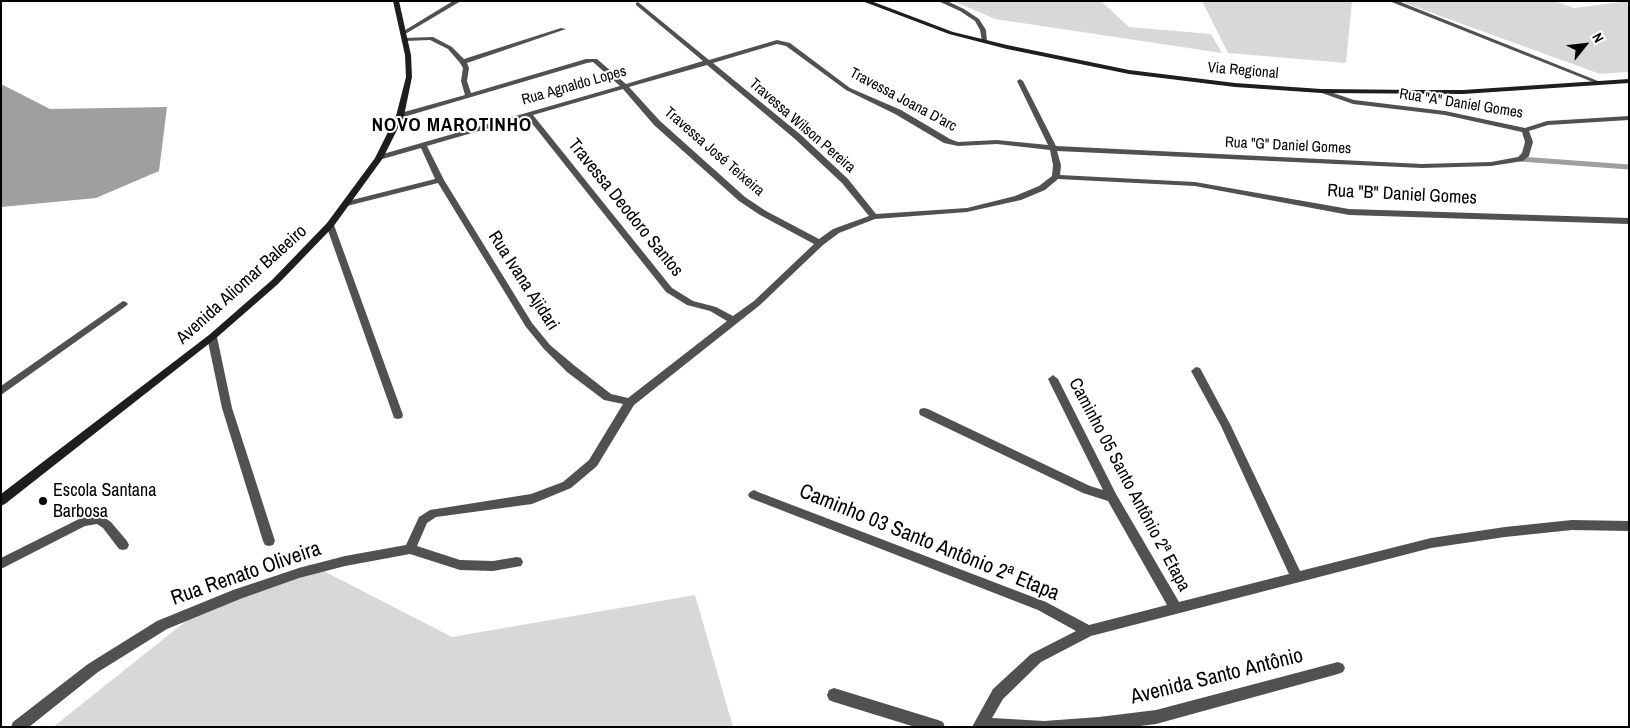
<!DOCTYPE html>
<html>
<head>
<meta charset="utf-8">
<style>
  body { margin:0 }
  #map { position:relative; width:1630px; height:728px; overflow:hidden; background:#fff; font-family:"Archivo Narrow",sans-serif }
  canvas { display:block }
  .frame { position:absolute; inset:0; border:2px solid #000; pointer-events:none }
  .north { position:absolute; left:1560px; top:20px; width:50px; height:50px; -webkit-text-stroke:4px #fff; paint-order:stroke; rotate:61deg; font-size:14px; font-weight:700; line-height:20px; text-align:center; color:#000 }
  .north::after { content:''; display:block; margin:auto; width:18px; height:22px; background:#000; clip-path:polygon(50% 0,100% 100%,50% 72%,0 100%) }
</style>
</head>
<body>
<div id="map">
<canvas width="1630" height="728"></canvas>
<div class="frame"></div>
<div class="north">N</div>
</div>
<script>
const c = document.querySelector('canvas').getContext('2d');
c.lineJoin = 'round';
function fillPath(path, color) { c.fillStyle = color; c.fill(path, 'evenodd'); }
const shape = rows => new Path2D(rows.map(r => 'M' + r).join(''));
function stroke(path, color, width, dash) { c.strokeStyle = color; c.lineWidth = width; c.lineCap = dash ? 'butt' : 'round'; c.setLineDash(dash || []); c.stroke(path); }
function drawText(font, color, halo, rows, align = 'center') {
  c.font = font + ' "Archivo Narrow",sans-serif'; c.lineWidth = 4; c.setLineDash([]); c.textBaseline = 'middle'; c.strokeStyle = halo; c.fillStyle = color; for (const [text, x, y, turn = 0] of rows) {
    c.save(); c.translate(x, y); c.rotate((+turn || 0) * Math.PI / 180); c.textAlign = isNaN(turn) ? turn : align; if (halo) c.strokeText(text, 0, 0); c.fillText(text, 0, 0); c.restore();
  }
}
const green = shape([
  [953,1,1101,1,1129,27,1211,34,1222,53,995,19],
  [1202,1,1352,1,1346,63,1228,53],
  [1399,1,1554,1,1574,8,1629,1,1629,72,1600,74],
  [310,564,452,637,695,595,733,727,53,727,215,598]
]);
const water = shape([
  [1,84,50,109,167,107,159,171,96,198,1,207]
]);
const stream = shape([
  [1520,159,1629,167]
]);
const lane = shape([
  [834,688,938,720,943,722,945,727,915,727,834,702,829,700,827,695,829,690,834,688]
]);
const street = shape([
  [453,1,461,1,407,33,402,32,453,1],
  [938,1,947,1,964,9,979,19,986,30,987,42,982,41,980,30,975,21,960,11,938,1],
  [1389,1,1398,1,1603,83,1598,84,1389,1],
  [638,2,709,60,777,40,790,43,850,88,901,110,950,139,958,142,997,140,1048,145,1017,81,1020,79,1023,81,1056,146,1422,164,1491,162,1518,157,1522,153,1525,142,1522,132,1445,115,1353,104,1319,92,1317,91,1321,89,1354,100,1445,111,1525,128,1547,121,1629,116,1629,120,1548,125,1529,131,1533,142,1529,156,1523,161,1491,166,1422,168,1057,151,1061,165,1060,175,1195,182,1349,209,1629,218,1629,224,1349,215,1195,186,1058,179,1045,190,1021,200,967,212,875,219,839,233,823,245,760,305,634,405,597,466,571,488,532,504,436,517,427,523,417,546,460,560,493,561,517,557,521,558,523,562,521,566,493,571,460,570,410,554,345,566,299,578,240,599,167,629,98,672,29,727,11,727,13,722,88,664,157,621,233,590,299,568,345,556,406,545,419,517,430,510,531,494,563,482,589,460,623,404,604,400,567,372,544,349,526,327,438,183,347,206,343,204,344,202,435,179,421,148,379,160,376,160,376,156,620,86,593,62,587,63,400,118,396,116,397,114,465,95,461,81,463,68,460,63,448,49,430,40,406,41,403,39,404,38,433,37,452,47,464,59,561,28,566,29,467,63,469,68,467,81,471,93,586,59,597,59,626,84,703,61,636,5,636,3,638,2],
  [777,44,786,46,846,90,895,114,944,143,958,146,997,144,1050,150,1053,165,1052,176,1039,186,1015,196,967,208,876,214,848,179,801,135,713,63,777,44],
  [707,65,795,139,842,183,869,216,833,229,819,239,766,211,745,197,660,121,629,87,707,65],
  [623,89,654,125,739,201,760,215,814,244,754,301,733,316,716,307,693,301,672,288,533,115,623,89],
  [527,117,666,292,687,305,710,311,727,321,628,398,611,394,575,366,550,345,532,323,444,180,427,146,527,117],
  [330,222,334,225,403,415,402,418,398,419,394,418,393,415,326,225,330,222],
  [123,301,126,302,128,304,126,306,1,395,1,386,123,301],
  [212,334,217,337,232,408,275,541,273,545,269,546,265,545,263,541,222,408,207,337,212,334],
  [1196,367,1200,368,1231,426,1300,571,1431,538,1505,527,1572,520,1629,521,1629,531,1572,530,1505,537,1431,548,1091,636,1041,662,1003,699,992,718,1044,721,1099,717,1156,710,1338,662,1343,664,1345,668,1343,672,1338,674,1156,724,1132,727,972,727,993,689,1031,654,1076,631,1038,610,750,498,748,495,750,492,754,490,758,492,1046,602,1089,625,1167,605,1108,501,1083,493,920,415,919,412,920,409,924,408,928,409,1090,486,1103,490,1048,379,1053,375,1058,379,1116,494,1179,602,1289,574,1221,426,1191,371,1196,367],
  [99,514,111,522,127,541,129,545,127,549,123,550,119,549,103,528,97,524,85,526,1,569,1,558,79,519,99,514]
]);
const secondary = shape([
  [393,1,399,1,411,55,412,77,404,116,383,158,333,227,278,284,215,339,5,504,1,506,1,494,209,335,272,280,327,223,375,158,396,116,406,77,405,55,393,1],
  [862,1,871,1,953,32,1007,45,1129,70,1235,83,1321,89,1418,90,1463,90,1629,79,1629,83,1463,94,1321,93,1235,87,1129,74,1007,49,949,34,862,1]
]);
const markers = [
  [43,501,5,"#000"]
];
const farStreetnames = [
  ["Via Regional",1243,71,5],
  ["Rua Agnaldo Lopes",574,86,-16],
  ["Travessa Joana D'arc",903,100,28],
  ["Rua \"A\" Daniel Gomes",1461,104,9],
  ["Travessa Wilson Pereira",802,126,41],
  ["Rua \"G\" Daniel Gomes",1288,146,3],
  ["Travessa José Teixeira",714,152,41]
];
const streetNames = [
  ["Rua \"B\" Daniel Gomes",1402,195,3],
  ["Travessa Deodoro Santos",625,208,51],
  ["Rua Ivana Ajidari",523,281,57],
  ["Avenida Aliomar Baleeiro",242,285,-42],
  ["Caminho 05 Santo Antônio 2ª Etapa",1129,485,62]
];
const poiNames = [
  ["Escola Santana",53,491],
  ["Barbosa",53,512]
];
const farDistrictnames = [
  ["NOVO MAROTINHO",452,126]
];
const nearStreetnames = [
  ["Caminho 03 Santo Antônio 2ª Etapa",929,543,22],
  ["Rua Renato Oliveira",246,574,-19],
  ["Avenida Santo Antônio",1217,677,-14]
];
fillPath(green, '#d8d8d8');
fillPath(water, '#9f9f9f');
stroke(stream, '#9f9f9f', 5);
fillPath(lane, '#515151');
fillPath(street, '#515151');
fillPath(secondary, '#1e1e1e');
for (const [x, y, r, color] of markers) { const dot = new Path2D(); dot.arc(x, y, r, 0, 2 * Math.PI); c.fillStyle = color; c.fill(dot); stroke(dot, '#fff', 2); }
drawText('15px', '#000', '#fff', farStreetnames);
drawText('18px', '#000', '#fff', streetNames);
drawText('18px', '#000', '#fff', poiNames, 'left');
c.letterSpacing = '1px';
drawText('bold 19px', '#000', '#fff', farDistrictnames);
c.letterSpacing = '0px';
drawText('21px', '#000', '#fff', nearStreetnames);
</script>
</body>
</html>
